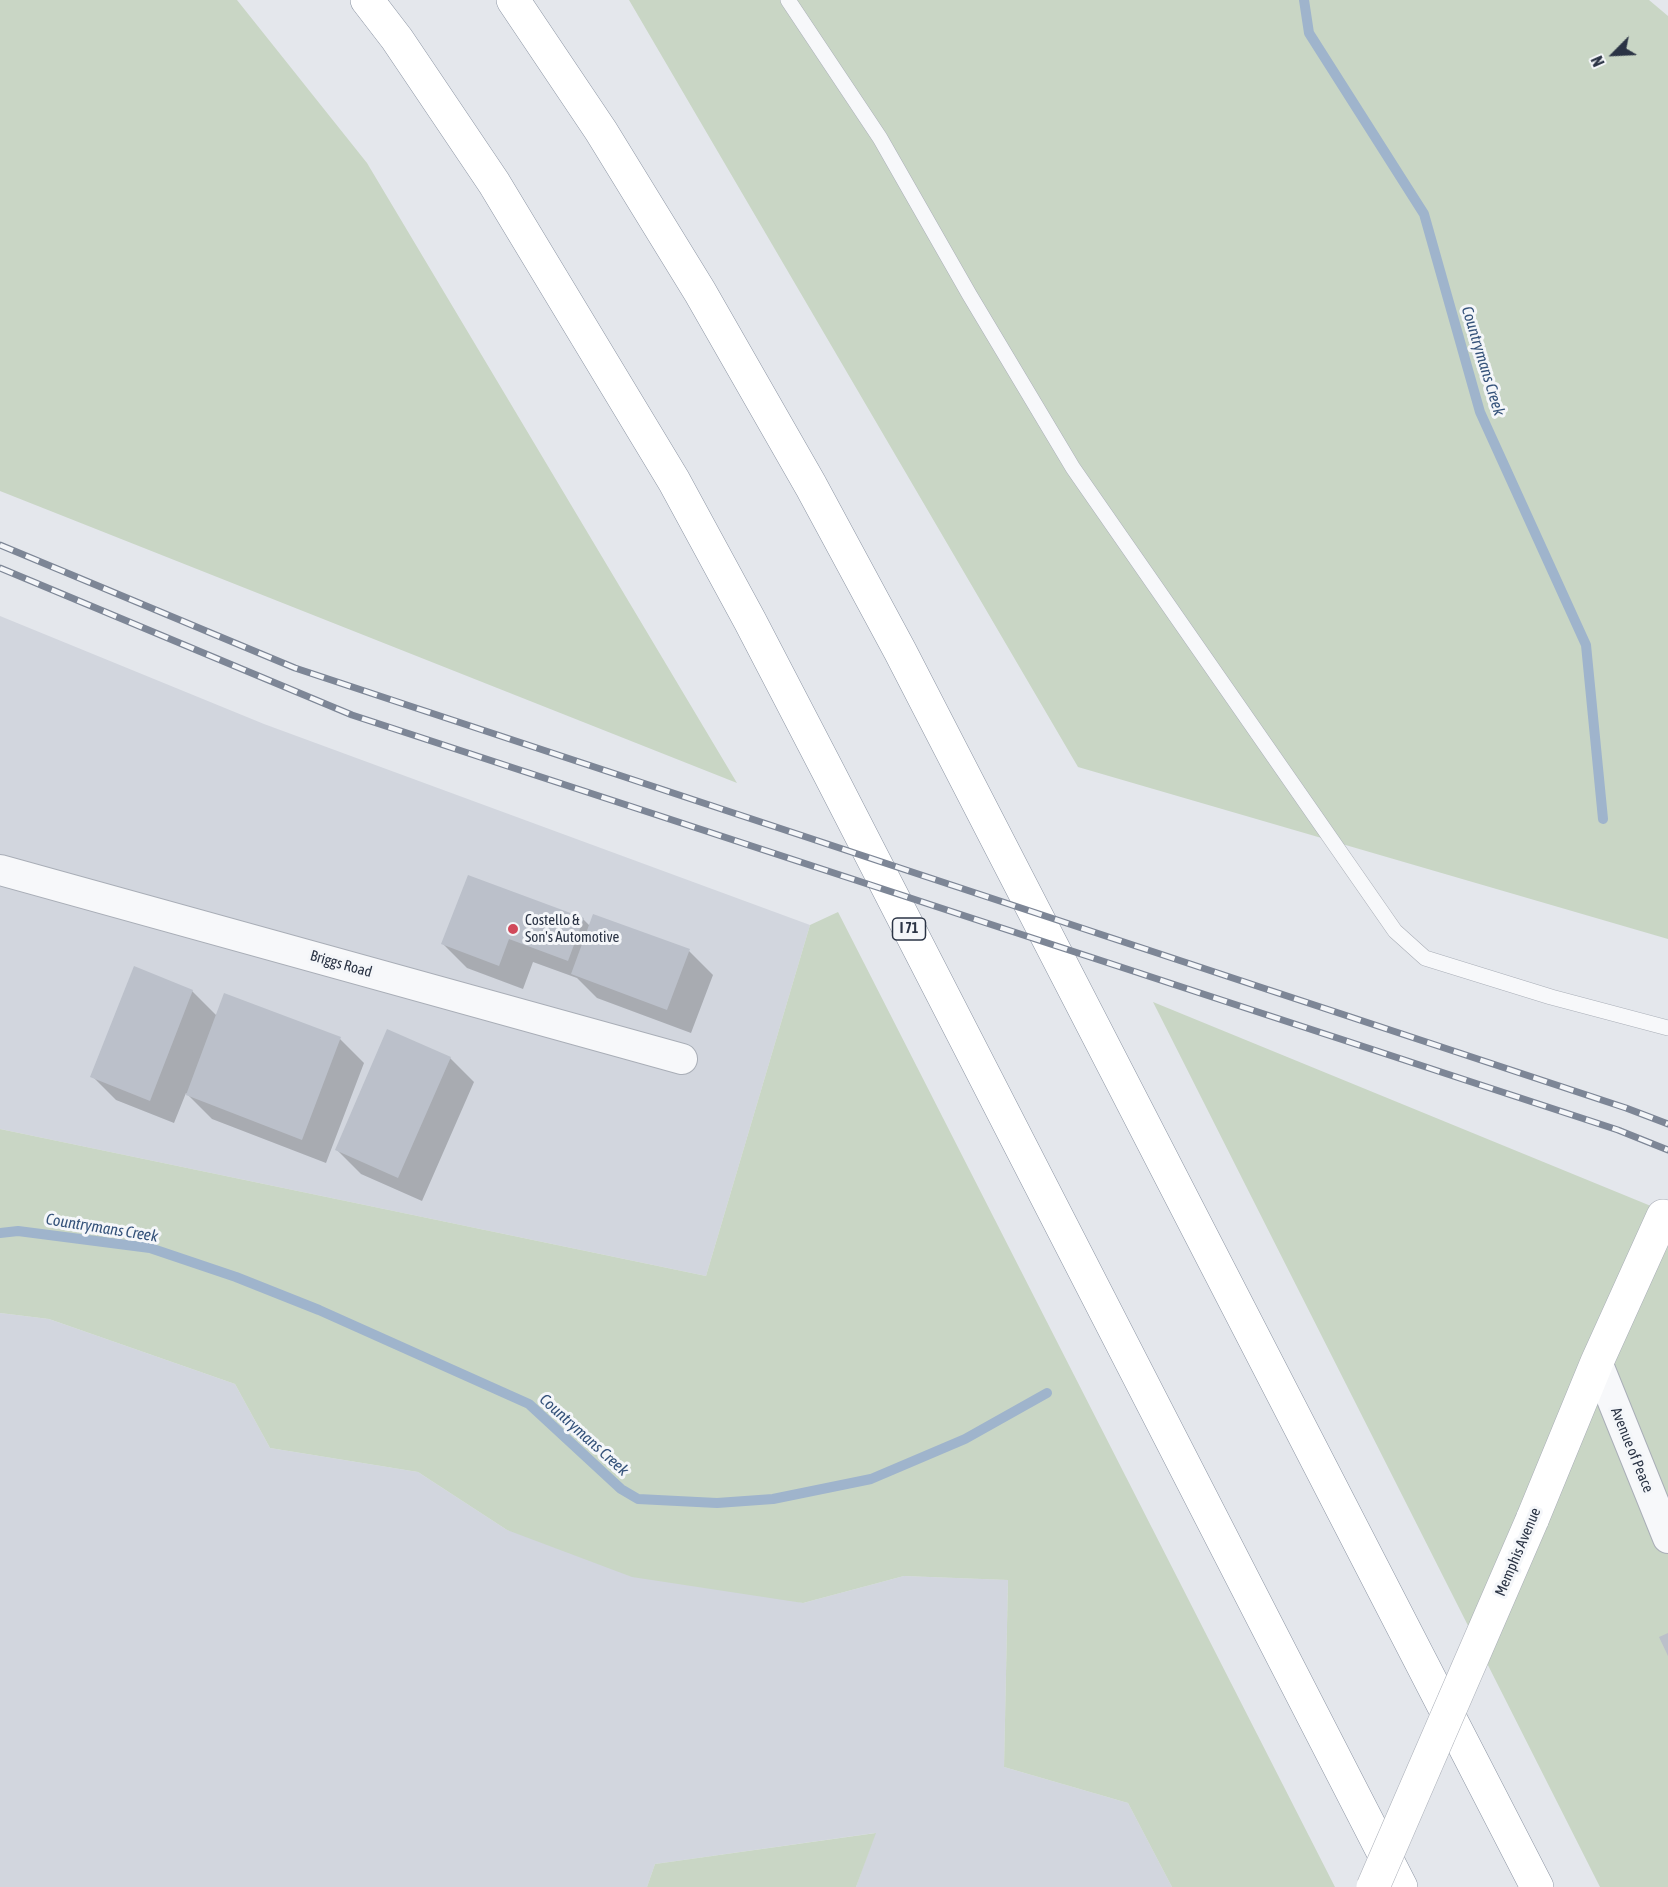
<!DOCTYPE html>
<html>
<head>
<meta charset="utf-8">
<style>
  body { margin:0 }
  #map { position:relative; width:1668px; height:1887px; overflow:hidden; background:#e4e7ec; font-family:"Asap Condensed",sans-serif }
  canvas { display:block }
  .north { position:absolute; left:1584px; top:24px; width:60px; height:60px; -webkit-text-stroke:4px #f4f6f9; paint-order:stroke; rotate:246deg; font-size:16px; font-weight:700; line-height:24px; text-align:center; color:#2b3445 }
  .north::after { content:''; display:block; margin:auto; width:21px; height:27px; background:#2b3445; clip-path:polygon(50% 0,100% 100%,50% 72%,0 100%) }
</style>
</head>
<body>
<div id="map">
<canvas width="1668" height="1887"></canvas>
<div class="north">N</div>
</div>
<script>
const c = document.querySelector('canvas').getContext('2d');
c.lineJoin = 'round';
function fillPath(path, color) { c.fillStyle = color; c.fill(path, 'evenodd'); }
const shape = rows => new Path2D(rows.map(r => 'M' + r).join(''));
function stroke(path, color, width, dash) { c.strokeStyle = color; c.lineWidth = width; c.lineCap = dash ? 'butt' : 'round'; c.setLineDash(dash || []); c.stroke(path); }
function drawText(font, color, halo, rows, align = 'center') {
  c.font = font + ' "Asap Condensed",sans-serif'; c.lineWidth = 6; c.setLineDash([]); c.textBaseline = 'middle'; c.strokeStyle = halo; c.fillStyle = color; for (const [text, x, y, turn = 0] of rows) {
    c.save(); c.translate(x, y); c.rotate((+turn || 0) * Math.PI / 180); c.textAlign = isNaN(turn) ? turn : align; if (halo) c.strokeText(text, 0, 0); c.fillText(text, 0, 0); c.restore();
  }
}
const built = shape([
  [0,616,264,724,810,925,706,1276,0,1129],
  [0,1313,49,1319,235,1384,270,1448,418,1472,507,1530,803,1603,904,1576,1008,1580,1004,1767,1128,1803,1172,1887,856,1887,875,1833,655,1864,647,1887,0,1887]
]);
const green = shape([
  [0,0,237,0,367,163,737,783,0,491],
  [629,0,1649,0,1668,16,1668,939,1078,767],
  [838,912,1335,1887,1172,1887,1128,1803,1004,1767,1008,1580,904,1576,803,1603,632,1577,507,1530,418,1472,270,1448,235,1384,49,1319,0,1313,0,1129,706,1276,810,925],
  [1153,1002,1668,1213,1668,1887,1600,1887],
  [876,1833,856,1887,647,1887,655,1864]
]);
const shadow = shape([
  [583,919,590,926,689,951,713,975,691,1033,597,998,577,978,533,962,523,989,467,968,443,944],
  [192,991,217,1016,340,1039,364,1063,326,1163,212,1119,186,1093,174,1123,116,1100,92,1076],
  [450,1058,474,1082,422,1201,361,1174,337,1150]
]);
const stream = shape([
  [1304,0,1309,33,1424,214,1480,412,1586,645,1603,819],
  [0,1233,18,1231,150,1248,236,1277,319,1310,529,1404,621,1489,638,1499,717,1503,773,1499,871,1479,965,1439,1047,1393]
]);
const building = shape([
  [468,875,584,918,568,961,509,939,499,966,441,944],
  [593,914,690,949,667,1010,571,974],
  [134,966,193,990,150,1101,90,1077],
  [224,993,341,1037,302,1140,186,1095],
  [387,1029,451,1057,398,1178,335,1150],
  [1668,1633,1668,1656,1659,1637]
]);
const lane = shape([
  [788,0,880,138,969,294,1073,468,1395,931,1425,958,1551,997,1668,1028]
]);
const street = shape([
  [0,870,682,1059],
  [1597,1362,1668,1538]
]);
const secondary = shape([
  [1532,1520,1597,1362,1663,1216]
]);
const highway = shape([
  [367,0,397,39,494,183,674,481,750,621,829,773,1401,1887],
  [513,0,601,131,700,292,811,486,900,651,1537,1887]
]);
const rail = shape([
  [0,545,295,668,1626,1108,1668,1124],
  [0,568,352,715,1618,1130,1668,1150]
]);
const secondaryBridge = shape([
  [1373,1887,1532,1520]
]);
const markers = [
  [513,929,6,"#d1495b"]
];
const shields = [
  [909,929,33]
];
const shieldNames = [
  ["I 71",909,929]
];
const poiNames = [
  ["Costello &",525,920],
  ["Son's Automotive",525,937]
];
const streetNames = [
  ["Briggs Road",341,964,16],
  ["Avenue of Peace",1632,1450,68],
  ["Memphis Avenue",1518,1552,-67]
];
const waterNames = [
  ["Countrymans Creek",1483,361,73],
  ["Countrymans Creek",102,1228,9],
  ["Countrymans Creek",584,1435,42]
];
fillPath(built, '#d2d6de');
fillPath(green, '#c9d6c5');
fillPath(shadow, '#0003');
stroke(stream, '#9fb4cc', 10);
fillPath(building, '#bbc0ca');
stroke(lane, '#a9aeb7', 16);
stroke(street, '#a9aeb7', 32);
stroke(secondary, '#a9aeb7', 34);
stroke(highway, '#8b94a3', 34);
stroke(lane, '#f7f8fa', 15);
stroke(street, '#f7f8fa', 30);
stroke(secondary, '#fff', 33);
stroke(highway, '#fff', 33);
stroke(rail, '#7d8696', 7);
stroke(rail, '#f4f6f9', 4.5, [14]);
stroke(secondaryBridge, '#a9aeb7', 34, []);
stroke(secondaryBridge, '#fff', 33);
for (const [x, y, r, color] of markers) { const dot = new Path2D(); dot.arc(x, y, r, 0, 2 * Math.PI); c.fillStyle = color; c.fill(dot); stroke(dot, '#f4f6f9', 2); }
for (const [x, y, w] of shields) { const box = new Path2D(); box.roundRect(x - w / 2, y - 11, w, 22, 4.5); c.fillStyle = '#f4f6f9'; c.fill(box); stroke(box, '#2b3445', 1.5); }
drawText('bold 14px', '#2b3445', null, shieldNames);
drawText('15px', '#2b3445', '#f4f6f9', poiNames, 'left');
drawText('15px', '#2b3445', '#f4f6f9', streetNames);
drawText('italic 16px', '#34527a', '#f4f6f9', waterNames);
</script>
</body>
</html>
